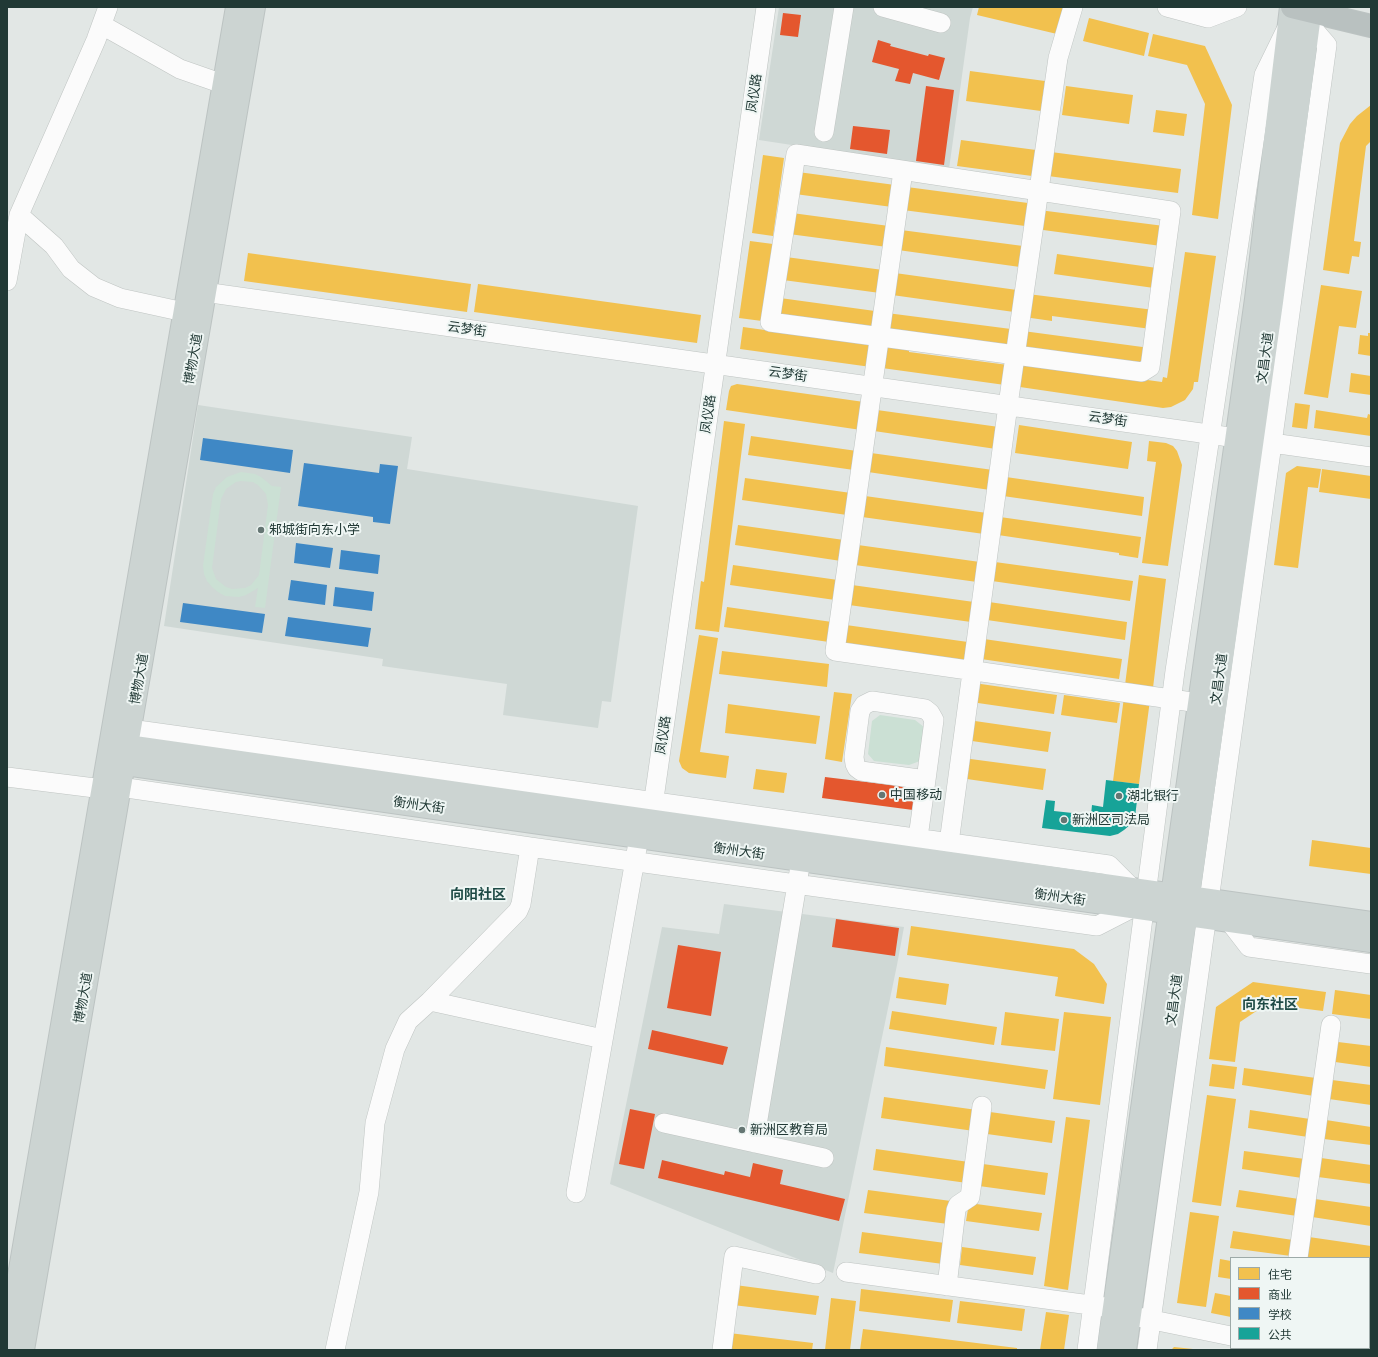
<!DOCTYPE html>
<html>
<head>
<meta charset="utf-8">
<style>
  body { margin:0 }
  #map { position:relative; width:1378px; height:1357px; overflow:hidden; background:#e2e7e5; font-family:"Exo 2","Noto Sans SC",sans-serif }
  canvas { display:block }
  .frame { position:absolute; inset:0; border:8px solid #213935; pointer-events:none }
  .legend { position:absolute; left:1230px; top:1257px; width:140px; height:92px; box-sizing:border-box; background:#eff6f4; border:1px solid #9daaa8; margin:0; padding:5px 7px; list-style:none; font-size:12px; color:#213935 }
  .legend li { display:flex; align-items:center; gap:8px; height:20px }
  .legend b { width:20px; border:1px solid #9daaa8 }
</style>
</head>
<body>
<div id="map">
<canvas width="1378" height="1357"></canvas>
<div class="frame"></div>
<ul class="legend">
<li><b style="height:11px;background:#f2c14e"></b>住宅</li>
<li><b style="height:11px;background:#e4572e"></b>商业</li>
<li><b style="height:11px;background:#3f88c5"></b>学校</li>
<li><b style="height:11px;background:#17a398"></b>公共</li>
</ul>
</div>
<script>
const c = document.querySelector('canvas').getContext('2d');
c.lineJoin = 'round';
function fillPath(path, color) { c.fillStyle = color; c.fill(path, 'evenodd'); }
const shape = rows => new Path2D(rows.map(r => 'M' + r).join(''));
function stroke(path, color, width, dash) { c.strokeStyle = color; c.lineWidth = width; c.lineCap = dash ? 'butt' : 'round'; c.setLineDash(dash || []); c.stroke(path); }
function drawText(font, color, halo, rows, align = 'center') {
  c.font = font + ' "Exo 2","Noto Sans SC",sans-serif'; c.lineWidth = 4; c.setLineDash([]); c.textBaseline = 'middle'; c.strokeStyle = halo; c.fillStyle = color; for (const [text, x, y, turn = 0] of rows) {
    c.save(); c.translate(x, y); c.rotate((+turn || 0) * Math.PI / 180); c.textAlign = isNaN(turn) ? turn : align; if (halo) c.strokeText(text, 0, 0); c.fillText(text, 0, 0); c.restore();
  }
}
const built = shape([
  [779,7,973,7,970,18,949,169,759,140],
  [198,405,412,437,407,469,638,506,611,702,602,701,598,728,503,715,507,684,382,666,383,659,164,626],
  [724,904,904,927,897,965,833,1273,610,1184,662,927,719,934]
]);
const green = shape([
  [241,472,255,474,261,477,272,486,281,487,265,608,255,607,258,588,246,595,239,597,225,596,218,592,212,587,207,581,204,574,203,566,213,494,216,487,227,477],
  [241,481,253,482,258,485,266,494,268,505,259,575,251,585,245,588,232,589,226,587,216,579,212,568,221,499,226,489,236,482],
  [880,715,915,720,924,727,920,761,909,765,874,761,868,754,872,721]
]);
const homes = shape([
  [979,7,1060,7,1063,8,1057,34,977,15],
  [1089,18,1149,33,1144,56,1083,41],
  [1153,34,1205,46,1232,105,1218,219,1192,215,1205,104,1187,65,1148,56],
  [970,71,1045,81,1041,111,966,101],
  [1066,86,1133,95,1129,124,1062,115],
  [1371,105,1371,141,1366,146,1354,241,1361,242,1359,257,1352,256,1349,274,1323,270,1340,143,1350,124,1357,116],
  [1156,110,1187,114,1184,136,1153,132],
  [961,140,1036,150,1032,176,957,166],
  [1051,152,1181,169,1178,193,1048,176],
  [763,155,784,158,773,236,752,233],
  [798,172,895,185,892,207,795,194],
  [907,187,1028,203,1025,226,903,210],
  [1039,210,1164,226,1161,246,1036,229],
  [792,213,889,226,887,247,789,234],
  [901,230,1023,246,1020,267,898,250],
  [750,241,773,244,762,321,739,318],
  [1185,252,1216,256,1198,382,1194,382,1193,389,1185,400,1171,407,1163,408,1020,387,1023,363,1162,382,1163,377,1167,378],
  [248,253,471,284,467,312,244,281],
  [1057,254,1157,268,1154,288,1054,274],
  [786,257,883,270,880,293,783,280],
  [895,273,1017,290,1014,312,892,295],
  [478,284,701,315,697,343,474,312],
  [1321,285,1362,291,1356,328,1339,326,1328,398,1304,394],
  [1028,294,1154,310,1151,329,1052,316,1052,321,1024,317],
  [780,298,875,311,873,329,777,316],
  [887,313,1011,329,1009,347,885,331],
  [743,327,874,345,871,367,740,349],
  [1023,331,1150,348,1148,366,1020,349],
  [1368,333,1371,333,1371,356,1358,354,1360,335,1368,336],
  [886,344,909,347,909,352,1008,365,1005,385,882,368],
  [1351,373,1371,376,1371,395,1349,392],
  [737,384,864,402,861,430,726,410,729,391,731,386],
  [1295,403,1310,405,1307,429,1292,427],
  [877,410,999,427,996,449,874,431],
  [1316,410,1367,418,1368,414,1371,415,1371,436,1314,428],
  [724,421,745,424,719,632,695,629,701,581,704,582],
  [1019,425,1132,442,1128,469,1015,453],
  [751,436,857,451,854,470,748,455],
  [1149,441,1166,443,1173,446,1177,451,1182,465,1168,566,1142,563,1156,462,1147,461],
  [871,453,993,470,990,490,868,472],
  [1297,466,1321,469,1318,488,1308,487,1298,568,1274,565,1286,473],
  [1322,469,1371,476,1371,499,1319,492],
  [1006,477,1144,497,1142,516,1003,496],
  [745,478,851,493,847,515,742,500],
  [865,496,987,513,984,534,862,517],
  [1000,517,1141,537,1138,558,1119,555,1119,553,998,535],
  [738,525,844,540,841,561,735,545],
  [858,545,980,562,977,582,855,565],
  [995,562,1133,581,1130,601,992,581],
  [733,565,838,580,835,600,730,585],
  [1139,575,1166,579,1153,688,1125,685],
  [852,585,974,602,971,622,849,605],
  [989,602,1127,622,1125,640,987,620],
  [727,607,832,622,829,642,724,627],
  [846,625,968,642,965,663,844,645],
  [699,635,718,638,700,752,729,756,726,778,689,773,682,768,679,761],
  [984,639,1122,659,1119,679,981,659],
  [722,651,829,664,827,687,719,674],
  [974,683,1057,695,1054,714,971,702],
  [834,692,852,694,842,762,825,759],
  [1064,695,1120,703,1117,723,1061,715],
  [1124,697,1150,700,1139,784,1113,781],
  [728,704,820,716,816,744,725,733],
  [968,720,1051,732,1048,752,965,740],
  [963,758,1046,769,1043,790,960,778],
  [756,769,787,773,784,793,753,789],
  [1312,840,1371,848,1371,874,1309,866],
  [911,926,1074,949,1094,964,1107,984,1104,1004,1055,996,1058,977,907,955],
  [899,977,949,984,946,1005,896,998],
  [1253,982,1326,992,1323,1011,1267,1004,1240,1022,1235,1062,1209,1059,1216,1007],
  [1335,990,1371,995,1371,1019,1332,1014],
  [892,1011,997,1027,994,1045,889,1029],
  [1005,1012,1059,1019,1055,1051,1001,1045],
  [1064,1012,1111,1017,1100,1105,1053,1099],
  [1338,1042,1371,1046,1371,1067,1335,1062],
  [886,1047,1048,1070,1045,1089,884,1066],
  [1212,1064,1237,1067,1234,1089,1209,1086],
  [1244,1068,1316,1078,1314,1096,1242,1085],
  [1332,1080,1371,1085,1371,1105,1329,1099],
  [1207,1095,1236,1099,1221,1206,1192,1202],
  [884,1097,977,1110,974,1131,881,1118],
  [1250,1110,1310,1119,1308,1137,1248,1128],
  [990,1112,1055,1121,1052,1143,987,1134],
  [1066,1117,1090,1120,1068,1290,1044,1286],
  [1326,1120,1371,1127,1371,1145,1324,1139],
  [876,1149,969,1162,967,1183,873,1170],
  [1244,1151,1305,1159,1302,1178,1242,1169],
  [1321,1158,1371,1165,1371,1184,1318,1177],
  [983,1164,1048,1173,1045,1195,979,1186],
  [868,1190,951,1201,948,1224,864,1213],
  [1239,1190,1299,1199,1297,1216,1236,1207],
  [1315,1199,1371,1207,1371,1226,1312,1217],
  [969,1203,1042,1213,1039,1231,966,1221],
  [1190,1212,1219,1216,1206,1307,1177,1303],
  [1233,1231,1293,1240,1291,1256,1230,1248],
  [862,1232,945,1243,943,1264,859,1253],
  [1309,1237,1371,1246,1371,1266,1369,1266,1369,1258,1317,1258,1307,1257],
  [962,1247,1036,1257,1033,1275,960,1265],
  [1220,1259,1231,1261,1231,1279,1218,1277],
  [735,1285,819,1296,816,1315,733,1305],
  [861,1289,953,1300,950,1322,859,1311],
  [1215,1293,1231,1296,1231,1317,1211,1313],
  [831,1298,856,1301,850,1350,825,1350],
  [960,1301,1025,1309,1022,1331,957,1323],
  [1046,1312,1069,1315,1064,1350,1040,1350],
  [1369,1324,1371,1324,1371,1344,1369,1344],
  [863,1329,1017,1348,1017,1350,860,1350],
  [729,1333,813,1343,812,1350,727,1350],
  [1174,1347,1193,1349,1192,1350,1171,1350]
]);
const shops = shape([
  [783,13,801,15,798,37,780,35],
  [878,40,891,44,890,46,928,56,929,54,945,58,939,80,913,73,910,84,895,81,899,69,872,62],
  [926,86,954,90,944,165,916,161],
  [853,126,890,130,887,154,850,149],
  [825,777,916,788,913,810,822,798],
  [836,919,899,928,895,956,832,947],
  [678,945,721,952,711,1016,667,1008],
  [652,1030,728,1047,723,1065,648,1049],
  [630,1109,655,1114,644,1169,619,1164],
  [662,1160,724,1175,725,1171,750,1177,753,1163,783,1170,780,1184,845,1199,839,1221,658,1178]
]);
const schools = shape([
  [203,438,293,450,290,473,200,460],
  [304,463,379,473,380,464,398,466,390,524,373,522,373,517,298,506],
  [296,543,333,548,330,568,294,563],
  [341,550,380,555,378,574,339,569],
  [291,580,327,585,325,605,288,600],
  [335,587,374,592,372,611,333,606],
  [183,603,265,614,262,633,180,622],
  [288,617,371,628,368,647,285,636]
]);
const public = shape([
  [1106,780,1139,784,1135,817,1130,825,1124,830,1118,834,1110,836,1042,828,1046,800,1055,801,1054,811,1091,815,1092,805,1103,807]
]);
const minor = shape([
  [883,7,941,23],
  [1167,7,1208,18,1237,7],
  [102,25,180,69,223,84],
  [824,132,844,7],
  [796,154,1171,211,1150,367,1142,372,770,322,796,154],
  [903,171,835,651,1199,703],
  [19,215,54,246,71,269,94,287,120,298,184,312],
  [7,281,19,215,96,40,108,7],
  [204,292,1371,457],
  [130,729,1109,865,1134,890],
  [7,777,103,789],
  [120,787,530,847,1097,926,1134,907],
  [652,813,766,7],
  [949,843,1008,405,1058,58,1073,7],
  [916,852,926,780,934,720,930,713,925,709,872,701,864,705,860,711,854,757,855,764,857,768,861,771,926,780],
  [1229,921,1249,947,1371,964],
  [430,1001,518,911,521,904,530,847],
  [664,1123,824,1158],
  [754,1143,801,860],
  [576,1193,639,837],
  [1298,1258,1331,1025],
  [846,1272,1105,1307],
  [947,1286,956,1210,958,1205,970,1197,982,1106],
  [1138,1317,1231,1336],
  [1290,1348,1299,1350],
  [335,1350,369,1192,375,1123,395,1049,408,1021,430,1001,603,1039],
  [722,1350,734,1256,816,1274],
  [1087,1350,1175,671,1264,75,1286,30],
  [1147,1350,1327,45,1309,24]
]);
const major = shape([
  [113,744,1371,923],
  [111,762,1371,941],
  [7,1345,237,7],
  [23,1350,254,7],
  [1108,1350,1256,299,1291,7],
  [1125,1350,1272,302,1311,7]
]);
const highway = shape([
  [1292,7,1371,26]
]);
const markers = [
  [261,530,4,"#657673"],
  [882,795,4,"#657673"],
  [1119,796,4,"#657673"],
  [1064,820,4,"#657673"],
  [742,1130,4,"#657673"]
];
const streetNames = [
  ["凤仪路",754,93,-82],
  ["云梦街",467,329,8],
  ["文昌大道",1265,358,-82],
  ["博物大道",193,359,-80],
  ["云梦街",788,374,8],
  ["凤仪路",708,414,-82],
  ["云梦街",1108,419,8],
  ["博物大道",139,679,-80],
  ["文昌大道",1219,679,-82],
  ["凤仪路",663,735,-82],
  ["衡州大街",419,805,8],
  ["衡州大街",739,851,8],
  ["衡州大街",1060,897,8],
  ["博物大道",83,998,-80],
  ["文昌大道",1174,1000,-82]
];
const poiNames = [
  ["邾城街向东小学",269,530],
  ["中国移动",890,795],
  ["湖北银行",1127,796],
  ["新洲区司法局",1072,820],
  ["新洲区教育局",750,1130]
];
const neighbourhoodNames = [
  ["向阳社区",478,894],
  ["向东社区",1270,1004]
];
fillPath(built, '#cfd8d5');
fillPath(green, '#cbe0d4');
fillPath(homes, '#f2c14e');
fillPath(shops, '#e4572e');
fillPath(schools, '#3f88c5');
fillPath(public, '#17a398');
stroke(minor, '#bfc4c2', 20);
stroke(major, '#bcc3c2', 24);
stroke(highway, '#bcc3c2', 24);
stroke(minor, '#fbfbfb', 19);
stroke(major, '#ccd4d2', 22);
stroke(highway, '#b9c1c0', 22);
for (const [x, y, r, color] of markers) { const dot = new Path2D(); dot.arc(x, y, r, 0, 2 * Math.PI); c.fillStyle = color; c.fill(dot); stroke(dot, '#eff6f4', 1.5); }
drawText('13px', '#213935', '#eff6f4', streetNames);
drawText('13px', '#213935', '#eff6f4', poiNames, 'left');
drawText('bold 14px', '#1e4a45', '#eff6f4', neighbourhoodNames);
</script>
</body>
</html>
